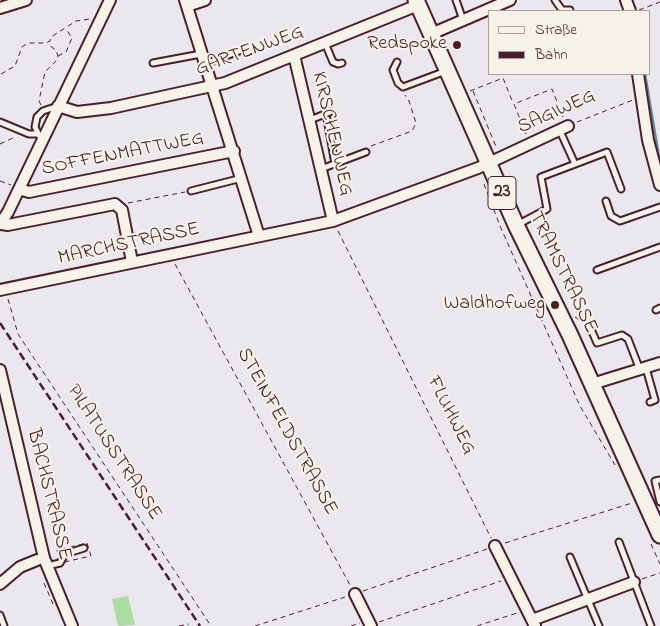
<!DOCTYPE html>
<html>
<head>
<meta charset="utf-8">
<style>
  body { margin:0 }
  #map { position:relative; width:660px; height:626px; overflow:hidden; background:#eae7ef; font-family:"Indie Flower",sans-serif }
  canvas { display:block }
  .legend { position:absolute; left:488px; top:10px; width:162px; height:65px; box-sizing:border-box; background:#f7f3e8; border:1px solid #b29e9c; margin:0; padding:6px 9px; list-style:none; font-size:15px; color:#4a1f2b }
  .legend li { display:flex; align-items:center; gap:10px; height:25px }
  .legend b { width:25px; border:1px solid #b29e9c }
</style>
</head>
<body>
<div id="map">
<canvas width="660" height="626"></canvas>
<ul class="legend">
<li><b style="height:6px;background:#f7f3e8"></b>Straße</li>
<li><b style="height:6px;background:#4a1f2b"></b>Bahn</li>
</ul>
</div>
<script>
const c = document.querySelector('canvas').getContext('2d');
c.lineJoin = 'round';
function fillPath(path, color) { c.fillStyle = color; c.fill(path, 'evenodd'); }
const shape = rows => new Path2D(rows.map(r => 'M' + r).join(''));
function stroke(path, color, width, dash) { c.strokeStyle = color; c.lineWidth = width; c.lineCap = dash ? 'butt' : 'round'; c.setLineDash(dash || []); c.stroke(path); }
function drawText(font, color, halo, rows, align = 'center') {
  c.font = font + ' "Indie Flower",sans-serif'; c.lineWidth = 4; c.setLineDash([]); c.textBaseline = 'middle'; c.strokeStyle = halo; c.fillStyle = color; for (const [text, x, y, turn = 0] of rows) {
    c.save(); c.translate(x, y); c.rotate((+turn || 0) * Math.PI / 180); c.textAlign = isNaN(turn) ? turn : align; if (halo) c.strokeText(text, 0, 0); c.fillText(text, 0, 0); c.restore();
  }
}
const green = shape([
  [128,596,135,625,118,626,112,599]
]);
const stream = shape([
  [632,0,635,11],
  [645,74,660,163]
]);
const path = shape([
  [639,10,660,2],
  [58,56,66,52,72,38,66,29],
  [1,74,15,66,22,47,28,43,46,43,50,41,51,37,76,21,90,19],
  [470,91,503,78,513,103],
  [473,91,497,149],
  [41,105,39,101,45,72,57,60,58,56,56,50,47,44],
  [577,122,633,100],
  [526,134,514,104,552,89,563,117],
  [0,144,15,137],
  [371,146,412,131,416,123,409,101,405,95],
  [0,181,11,185],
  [484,184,500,226,580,406,615,465],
  [128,203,185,192],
  [338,231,491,538],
  [175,264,350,585],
  [8,299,18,334,211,626],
  [575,317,584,323],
  [87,543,91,556,60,563,57,550,87,543],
  [505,543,632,503],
  [651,544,660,564],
  [642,579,660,573],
  [44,583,53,604],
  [363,591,487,549],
  [379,622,501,581],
  [179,626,189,624],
  [255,626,345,597],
  [351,626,360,623],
  [477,626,517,613]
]);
const lane = shape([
  [456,0,463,20],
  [555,0,562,10,570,10],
  [325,43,333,62,338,64,342,63],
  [397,62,393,70,398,83,403,87,446,71],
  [153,63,201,54],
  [205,64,239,51],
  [327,119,335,164],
  [310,120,330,112],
  [0,122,29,134,38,134],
  [560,131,575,164],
  [42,141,35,127,37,117,43,111,58,106],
  [321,169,366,152],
  [191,191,242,178],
  [606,201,611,216,620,221,660,207],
  [517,225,547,209,541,177,607,152,621,189],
  [597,270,660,247],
  [656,310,660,308],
  [590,327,597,343,622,335,628,339,640,370],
  [646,368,655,400,650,402],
  [660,480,655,481,660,502],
  [619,542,651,626],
  [570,557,599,626],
  [47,566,60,563,65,554,84,548],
  [0,615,4,626]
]);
const street = shape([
  [185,0,259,236],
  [626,0,630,11],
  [187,6,205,0],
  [0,8,26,0],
  [431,34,510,0],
  [294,55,333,221],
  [638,74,648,140,660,185],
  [58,106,77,112,111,108,225,83,418,5],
  [19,189,29,192,234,151],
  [0,224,8,212,110,0],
  [0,224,8,225,115,204,122,210,132,262],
  [0,290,333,221,478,168,568,126],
  [0,370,44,558,72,626],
  [592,384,660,363],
  [495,546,535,626],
  [0,584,20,567,37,560],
  [355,594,371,626],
  [532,620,634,582]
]);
const primary = shape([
  [416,0,516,225,570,335,660,535]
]);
const rail = shape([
  [0,323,200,626]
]);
const markers = [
  [457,45,5,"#4a1f2b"],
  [555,305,5,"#4a1f2b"]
];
const shields = [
  [502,193,28]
];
const shieldNames = [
  ["23",502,193]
];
const poiNames = [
  ["Redspoke",447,45],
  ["Waldhofweg",545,305]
];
const streetNames = [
  ["GARTENWEG",250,52,-20],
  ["SAGIWEG",557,113,-24],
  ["KIRSCHENWEG",331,134,77],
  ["SOFFENMATTWEG",123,155,-11],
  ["MARCHSTRASSE",129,245,-12],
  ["TRAMSTRASSE",562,273,64],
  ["FLUHWEG",450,416,63],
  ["STEINFELDSTRASSE",286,432,61],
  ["PILATUSSTRASSE",113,453,57],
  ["BACHSTRASSE",48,495,76]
];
fillPath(green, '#aadea1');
stroke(stream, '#698696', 2.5);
stroke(lane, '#4a1f2b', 9);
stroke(street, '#4a1f2b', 14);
stroke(primary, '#4a1f2b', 19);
stroke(path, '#4a1f2b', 1, [5, 4]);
stroke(lane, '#f7f3e8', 5);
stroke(street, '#f7f3e8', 10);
stroke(primary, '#f7f3e8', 15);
stroke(rail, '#4a1f2b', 2.5, [8, 4]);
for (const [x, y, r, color] of markers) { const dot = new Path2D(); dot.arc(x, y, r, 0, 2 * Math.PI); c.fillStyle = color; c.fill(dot); stroke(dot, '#f7f3e8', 2); }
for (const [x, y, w] of shields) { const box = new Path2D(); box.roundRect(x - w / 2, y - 16.5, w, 33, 4); c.fillStyle = '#f7f3e8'; c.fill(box); stroke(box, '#4a1f2b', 1); }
drawText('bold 19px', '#4a1f2b', null, shieldNames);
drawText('20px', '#4a1f2b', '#f7f3e8', poiNames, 'right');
drawText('20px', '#4a1f2b', '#f7f3e8', streetNames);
</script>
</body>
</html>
